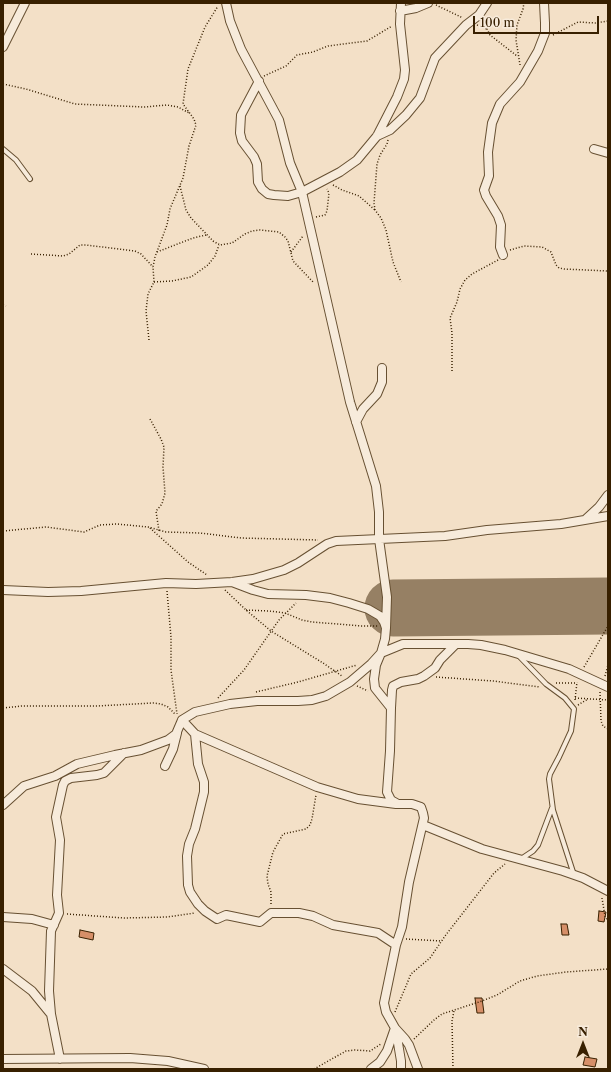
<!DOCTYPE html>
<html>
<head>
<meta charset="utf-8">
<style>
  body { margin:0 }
  #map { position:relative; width:611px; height:1072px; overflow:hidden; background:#f3e0c7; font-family:"Libre Caslon Text",serif }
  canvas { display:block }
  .frame { position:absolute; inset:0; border:4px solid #382000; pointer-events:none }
  .north { position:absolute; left:563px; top:1024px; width:40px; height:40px; -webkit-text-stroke:3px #f7ebdb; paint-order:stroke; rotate:0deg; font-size:11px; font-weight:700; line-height:16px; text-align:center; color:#382000 }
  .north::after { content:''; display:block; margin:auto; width:14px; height:18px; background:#382000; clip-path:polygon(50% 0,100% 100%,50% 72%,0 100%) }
  .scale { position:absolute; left:473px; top:16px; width:126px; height:18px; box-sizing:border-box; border:2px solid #382000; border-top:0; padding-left:5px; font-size:12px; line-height:14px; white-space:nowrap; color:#382000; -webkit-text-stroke:3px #f7ebdb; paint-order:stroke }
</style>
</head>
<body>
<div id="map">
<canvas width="611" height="1072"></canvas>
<div class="frame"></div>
<div class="north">N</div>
<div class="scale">100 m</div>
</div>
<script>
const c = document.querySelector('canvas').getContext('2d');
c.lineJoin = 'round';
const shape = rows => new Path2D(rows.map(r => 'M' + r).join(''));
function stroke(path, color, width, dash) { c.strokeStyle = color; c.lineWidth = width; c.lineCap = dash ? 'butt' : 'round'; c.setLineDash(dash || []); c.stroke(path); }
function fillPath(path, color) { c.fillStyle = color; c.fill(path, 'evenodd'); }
const runway = shape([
  [393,608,608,606]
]);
const building = shape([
  [599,911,606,912,604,922,598,921,599,911],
  [561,924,567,924,569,935,562,935,561,924],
  [80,930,94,933,93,940,79,937,80,930],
  [475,998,482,998,484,1013,477,1013,475,998],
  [585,1057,597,1059,595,1067,583,1065,585,1057]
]);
const path = shape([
  [436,5,463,18],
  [485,20,487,29,490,35,517,56],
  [477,25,487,29],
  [553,35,578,22,595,23,608,21],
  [520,65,516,40,517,25,523,9,524,3],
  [264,76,286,66,297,55,313,52,328,46,367,41,392,26],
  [3,84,26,89,75,104,144,107,167,105,178,107,189,113],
  [388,140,387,144,380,155,377,164,374,203,375,210,381,218,386,230,393,262,401,282],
  [333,185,342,190,359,196,375,210],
  [180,186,186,210,191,218,213,241,220,245,232,243,245,234,252,231,260,230,279,232,285,237,288,241,293,261,314,283],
  [316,217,325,215,327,211,329,193,327,189],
  [510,250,524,246,542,247,551,252,556,265,559,268,564,269,608,271],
  [157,252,193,238,206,235],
  [291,252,303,236],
  [31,254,63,256,69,254,80,245,86,245,135,251,141,254,153,267],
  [154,282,172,281,191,277,208,265,215,256,219,245],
  [3,305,6,306],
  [149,340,146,311,148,294,154,282,153,267,155,257,167,225,170,209,183,178,189,146,196,125,194,119,183,104,188,69,205,27,218,6],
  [452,371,452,333,450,318,457,302,460,289,465,280,472,274,498,260],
  [150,419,161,439,164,447,163,467,165,493,162,504,156,511,159,531],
  [150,528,188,562,207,575],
  [3,531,46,527,84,532,100,525,117,524,148,527,166,532,200,533,241,538,318,540],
  [225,590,246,610,271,631,323,663,342,676],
  [167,591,171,637,171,670,177,714],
  [246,610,269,611,285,613,302,620,312,622,362,626,378,626],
  [584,667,608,626],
  [605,676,608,665],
  [436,677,493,681,540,687],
  [556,683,577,683],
  [357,686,368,691],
  [256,692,298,682,357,665],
  [600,692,601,721,603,726,608,729],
  [218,698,244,670,279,620,296,603],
  [575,698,608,700],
  [575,700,577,682],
  [578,705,588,699],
  [3,708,22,706,97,706,153,703,161,704,168,707,175,714],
  [602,898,605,916,608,921],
  [271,904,271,892,268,884,267,876,273,852,283,834,306,829,310,825,312,819,316,795],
  [67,914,124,918,167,917,195,913],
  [406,939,442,941],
  [395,1012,411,974,430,958,445,936,494,873,505,864],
  [414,1039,434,1020,442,1014,482,1001,497,995,520,981,537,976,566,972,608,969],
  [314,1069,346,1051,355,1050,370,1051,381,1044],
  [453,1069,452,1021,454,1011]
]);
const lane = shape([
  [3,149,16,160,30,179],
  [519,656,546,684,565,698,574,709,571,731,559,757,550,774,549,779,553,810,574,875],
  [521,859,533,851,538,845,552,808]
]);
const street = shape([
  [226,3,230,21,241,49,279,120,290,163,302,192,350,402,376,486,379,512,379,539,387,597,386,628],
  [400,11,416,8,428,3],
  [3,47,25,3],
  [259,81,241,115,240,133,242,141,254,157,257,164,258,182,262,189,268,194,274,195,288,196,302,192,340,172,357,160,377,136,397,97,404,79,405,70,400,24,401,3],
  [377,136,390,130,406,115,420,98,435,58,466,25,479,15,487,3],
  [594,149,608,153],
  [503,255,500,247,501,225,498,216,486,196,484,190,489,176,488,152,492,123,500,104,520,82,538,51,545,33,545,23,544,3],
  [356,422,363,409,377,394,382,382,382,368],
  [586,519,599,507,608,495],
  [232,582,253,590,268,594,306,595,330,598,349,603,368,609,380,616,384,622,386,628,385,639,381,653,376,665,374,679,375,688,391,708,390,751,387,792,391,800,398,804,412,804,421,807,423,813,424,818,409,882,402,927,396,945,384,1003,386,1012,395,1028,397,1037,401,1061,401,1069],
  [3,590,48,592,81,591,166,583,196,584,232,582,253,579,284,570,298,563,327,544,336,541,445,536,487,530,561,524,608,516],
  [391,708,392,690,393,686,401,682,418,679,424,676,435,668,440,660,455,645],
  [182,720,195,734,317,787,358,799,396,804],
  [195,734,198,764,204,782,204,792,195,829,189,844,187,856,188,885,190,892,198,904,205,911,217,919,226,915,260,922,271,913,299,913,313,916,333,925,378,933,396,945],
  [165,766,173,749,177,733],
  [3,805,24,786,55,776,77,764,115,755,141,750,168,740,176,734,182,720,195,712,230,704,257,701,298,701,312,700,326,696,350,682,371,664,381,653,403,644,468,644,481,645,505,650,569,669,608,687],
  [423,825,482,849,563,871,583,878,608,891],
  [3,917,32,919,54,925],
  [3,969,32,991,50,1013],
  [3,1059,130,1058,168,1061,204,1069],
  [60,1059,51,1014,49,991,51,931,59,913,57,895,60,840,56,817,63,785,65,781,71,778,97,775,104,773,124,753],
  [371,1069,380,1062,387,1051,395,1028,405,1039,409,1045,418,1069]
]);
stroke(runway, '#968064', 57);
fillPath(building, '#d68f68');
stroke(building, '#382000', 1);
stroke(lane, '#675032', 6);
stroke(street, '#675032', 10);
stroke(path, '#382000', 1.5, [1, 2]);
stroke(lane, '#f7ebdb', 4);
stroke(street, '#f7ebdb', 8);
</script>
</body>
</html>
